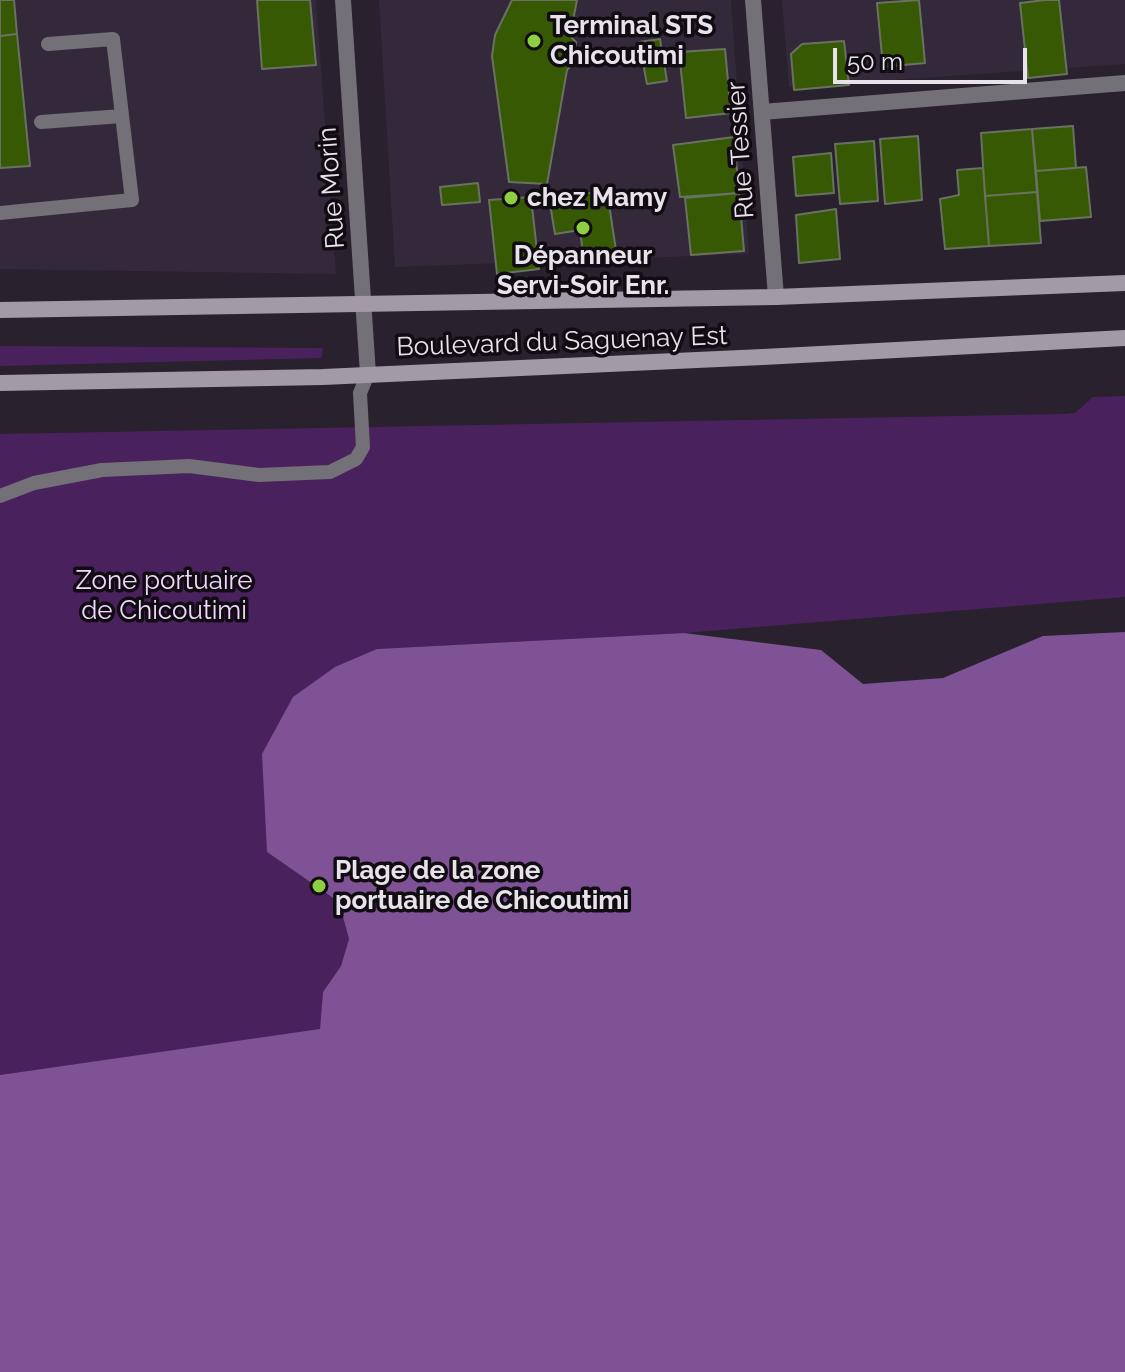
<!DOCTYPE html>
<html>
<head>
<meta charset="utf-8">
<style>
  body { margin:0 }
  #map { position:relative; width:1125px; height:1372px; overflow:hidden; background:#29212e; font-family:Raleway,sans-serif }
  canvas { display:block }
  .scale { position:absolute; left:833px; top:48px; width:194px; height:36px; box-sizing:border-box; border:4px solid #e8e3eb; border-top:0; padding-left:10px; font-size:24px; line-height:28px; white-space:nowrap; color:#e8e3eb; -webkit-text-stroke:6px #100c12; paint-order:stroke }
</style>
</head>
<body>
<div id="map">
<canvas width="1125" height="1372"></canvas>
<div class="scale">50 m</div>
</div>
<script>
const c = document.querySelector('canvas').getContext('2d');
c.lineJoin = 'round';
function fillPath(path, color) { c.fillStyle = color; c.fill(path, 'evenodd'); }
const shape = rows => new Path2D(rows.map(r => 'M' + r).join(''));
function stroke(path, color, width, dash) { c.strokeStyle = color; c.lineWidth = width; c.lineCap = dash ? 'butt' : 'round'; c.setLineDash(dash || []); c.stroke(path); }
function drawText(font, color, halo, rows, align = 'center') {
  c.font = font + ' Raleway,sans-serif'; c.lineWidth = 7; c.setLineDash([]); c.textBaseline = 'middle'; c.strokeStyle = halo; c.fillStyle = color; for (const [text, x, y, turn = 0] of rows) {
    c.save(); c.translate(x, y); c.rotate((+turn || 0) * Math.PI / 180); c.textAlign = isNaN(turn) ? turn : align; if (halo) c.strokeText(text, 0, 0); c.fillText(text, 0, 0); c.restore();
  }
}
const built = shape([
  [0,0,316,0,336,274,0,269],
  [379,0,731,0,749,254,395,267],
  [782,0,1125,0,1125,64,789,87]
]);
const green = shape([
  [0,346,323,348,321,358,0,366],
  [1125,396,1125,597,684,633,377,649,267,852,339,902,349,939,341,966,323,992,320,1030,0,1075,0,434,1064,414,1075,413,1093,397]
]);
const water = shape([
  [1125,632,1125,1372,0,1372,0,1075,320,1029,323,992,341,966,349,939,339,902,267,852,262,754,293,697,335,667,377,649,684,633,821,650,863,684,943,678,1043,636]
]);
const building = shape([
  [0,0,14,0,17,34,0,36,0,0],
  [257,0,310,0,316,65,262,69,257,0],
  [512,0,577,0,570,36,576,42,575,61,567,70,547,184,509,182,492,56,495,35,512,0],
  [919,0,925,63,883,67,877,3,919,0],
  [1045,0,1059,0,1067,74,1028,78,1020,3,1045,0],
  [17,34,30,166,0,168,0,36,17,34],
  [660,39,667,81,647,84,639,42,660,39],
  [844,41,849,85,794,90,791,54,802,44,844,41],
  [725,49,731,113,686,118,679,52,725,49],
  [1073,126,1076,168,1036,171,1032,129,1073,126],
  [1032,129,1037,192,985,196,981,133,1032,129],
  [918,136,922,200,885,204,880,139,918,136],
  [734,137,739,193,680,197,673,145,734,137],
  [874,141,878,201,840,204,835,144,874,141],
  [831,153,834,193,796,196,793,157,831,153],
  [1086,167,1091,217,1040,221,1036,171,1086,167],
  [983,168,989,246,945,249,940,199,959,195,957,170,983,168],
  [478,183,480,202,442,205,440,187,478,183],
  [607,191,617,257,584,261,580,230,555,234,549,198,607,191],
  [1037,192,1041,243,989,246,985,196,1037,192],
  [739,193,744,251,691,255,685,198,739,193],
  [531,197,539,269,497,274,489,200,531,197],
  [836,209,840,259,799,263,796,215,836,209]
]);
const service = shape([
  [41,122,122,116],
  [0,213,132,200,113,39,48,44],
  [0,496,34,483,102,470,189,466,259,475,330,472,356,459,363,447,360,393,368,374]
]);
const minor = shape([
  [343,0,368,374],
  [753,0,776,297],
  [762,112,1125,83]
]);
const secondary = shape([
  [0,310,776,297,1125,283],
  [0,383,323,377,763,357,1125,338]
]);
const markers = [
  [534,41,8,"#8ece43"],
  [511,198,8,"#8ece43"],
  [583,228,8,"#8ece43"],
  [319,886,8,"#8ece43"]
];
const poiNames = [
  ["Terminal STS",550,26],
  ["Chicoutimi",550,56],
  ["chez Mamy",527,198],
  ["Dépanneur",583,256,"center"],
  ["Servi-Soir Enr.",583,286,"center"],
  ["Plage de la zone",335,871],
  ["portuaire de Chicoutimi",335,901]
];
const streetNames = [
  ["Rue Tessier",741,150,-94],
  ["Rue Morin",332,188,-94],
  ["Boulevard du Saguenay Est",562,342,-2]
];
const parkNames = [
  ["Zone portuaire",164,581],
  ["de Chicoutimi",164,611]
];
fillPath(built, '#34293b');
fillPath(green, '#49225d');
fillPath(water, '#7e5295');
fillPath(building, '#375904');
stroke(building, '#697161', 2);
stroke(service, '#747077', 14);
stroke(minor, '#747077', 16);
stroke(secondary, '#a29ba7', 16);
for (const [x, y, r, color] of markers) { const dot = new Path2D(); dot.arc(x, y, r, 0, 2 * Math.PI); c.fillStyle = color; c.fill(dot); stroke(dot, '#100c12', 3); }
drawText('bold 26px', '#e8e3eb', '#100c12', poiNames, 'left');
drawText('26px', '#e8e3eb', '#100c12', streetNames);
drawText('26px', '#efd7fe', '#100c12', parkNames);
</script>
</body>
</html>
